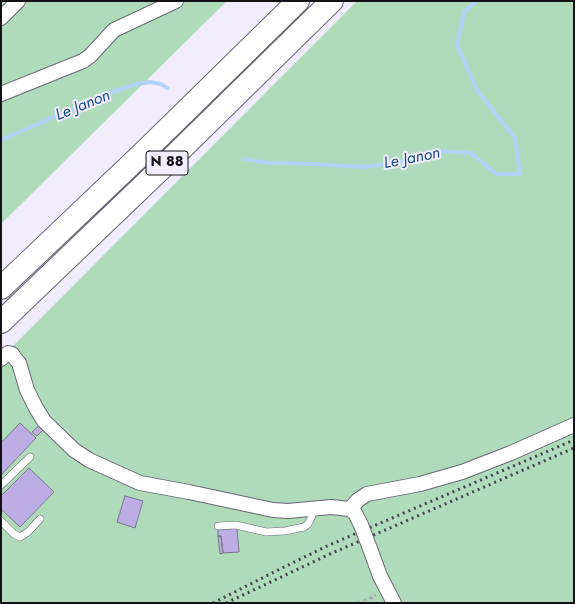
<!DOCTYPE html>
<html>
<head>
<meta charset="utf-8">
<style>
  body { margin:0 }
  #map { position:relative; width:575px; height:604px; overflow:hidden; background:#f1edfe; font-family:Jost,sans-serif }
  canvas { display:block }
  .frame { position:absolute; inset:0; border:2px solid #121116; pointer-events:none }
</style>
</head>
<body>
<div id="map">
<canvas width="575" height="604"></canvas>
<div class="frame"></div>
</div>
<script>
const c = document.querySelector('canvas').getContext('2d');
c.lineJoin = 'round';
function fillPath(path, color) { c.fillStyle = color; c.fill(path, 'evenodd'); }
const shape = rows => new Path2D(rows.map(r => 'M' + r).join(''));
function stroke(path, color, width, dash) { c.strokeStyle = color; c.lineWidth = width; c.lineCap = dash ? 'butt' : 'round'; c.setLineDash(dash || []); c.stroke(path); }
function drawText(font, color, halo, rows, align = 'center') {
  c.font = font + ' Jost,sans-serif'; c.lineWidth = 4; c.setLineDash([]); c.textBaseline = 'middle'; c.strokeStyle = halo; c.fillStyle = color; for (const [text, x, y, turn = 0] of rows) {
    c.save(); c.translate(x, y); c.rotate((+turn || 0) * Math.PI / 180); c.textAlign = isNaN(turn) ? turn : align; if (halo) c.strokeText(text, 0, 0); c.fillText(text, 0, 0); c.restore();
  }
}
const green = shape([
  [1,1,227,1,1,224],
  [357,1,574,1,574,603,1,603,1,358]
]);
const stream = shape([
  [1,140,109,93,137,84,150,82,161,84,167,88],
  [243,159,270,163,314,164,364,167,401,162,437,151,471,153,496,174,520,174,515,138,477,90,457,45,464,12,476,1]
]);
const building = shape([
  [20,423,36,438,1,475,1,443,20,423],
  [42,423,46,427,37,436,32,432,42,423],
  [29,468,54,492,20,527,1,509,1,496,29,468],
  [125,496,143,501,135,528,117,522,125,496],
  [237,528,239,552,223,553,221,536,218,536,218,530,237,528],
  [218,536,221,536,223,553,220,554,218,536]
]);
const path = shape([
  [371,597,376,603],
  [358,603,376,595]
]);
const service = shape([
  [1,485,30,457],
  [1,521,14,534,20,537,28,532,40,519],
  [218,526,236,525,266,532,285,531,304,527,308,524,312,516,312,508]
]);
const minor = shape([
  [1,18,18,1],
  [1,94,83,61,90,56,114,30,176,1],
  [1,359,8,353,12,354,14,357,19,363,27,390,36,408,44,421,74,450,89,460,140,483,189,492,273,510,288,511,331,507,350,509,355,513,361,525],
  [350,509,358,500,367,494,420,484,462,472,511,453,574,425],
  [372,554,380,576,394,603]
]);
const trunk = shape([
  [1,288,145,151,298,1],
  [1,322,168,162,332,1]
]);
const rail = shape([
  [213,603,280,569,327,546,574,440],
  [226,603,330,554,574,448]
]);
const minorBridge = shape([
  [361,525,372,554]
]);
const shields = [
  [167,163,42]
];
const shieldNames = [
  ["N 88",167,163]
];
const waterNames = [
  ["Le Janon",83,106,-22],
  ["Le Janon",412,159,-11]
];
fillPath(green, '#afdbbb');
stroke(stream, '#b2d2f8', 4);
fillPath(building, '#bcade5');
stroke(building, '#7b7887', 1);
stroke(service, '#696674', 8);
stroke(minor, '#696674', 16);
stroke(trunk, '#696674', 24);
stroke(path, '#aba8b5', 2.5, [3, 3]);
stroke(service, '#fff', 7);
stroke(minor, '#fff', 14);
stroke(trunk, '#fff', 22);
stroke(rail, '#45434b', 3, [2, 4]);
stroke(minorBridge, '#696674', 16, []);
stroke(minorBridge, '#fff', 14);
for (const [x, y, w] of shields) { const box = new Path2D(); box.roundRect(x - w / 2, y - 12, w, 24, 3); c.fillStyle = '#f1edfe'; c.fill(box); stroke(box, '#121116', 1); }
drawText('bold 14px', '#121116', null, shieldNames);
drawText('italic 16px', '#164b84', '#f1edfe', waterNames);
</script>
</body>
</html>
